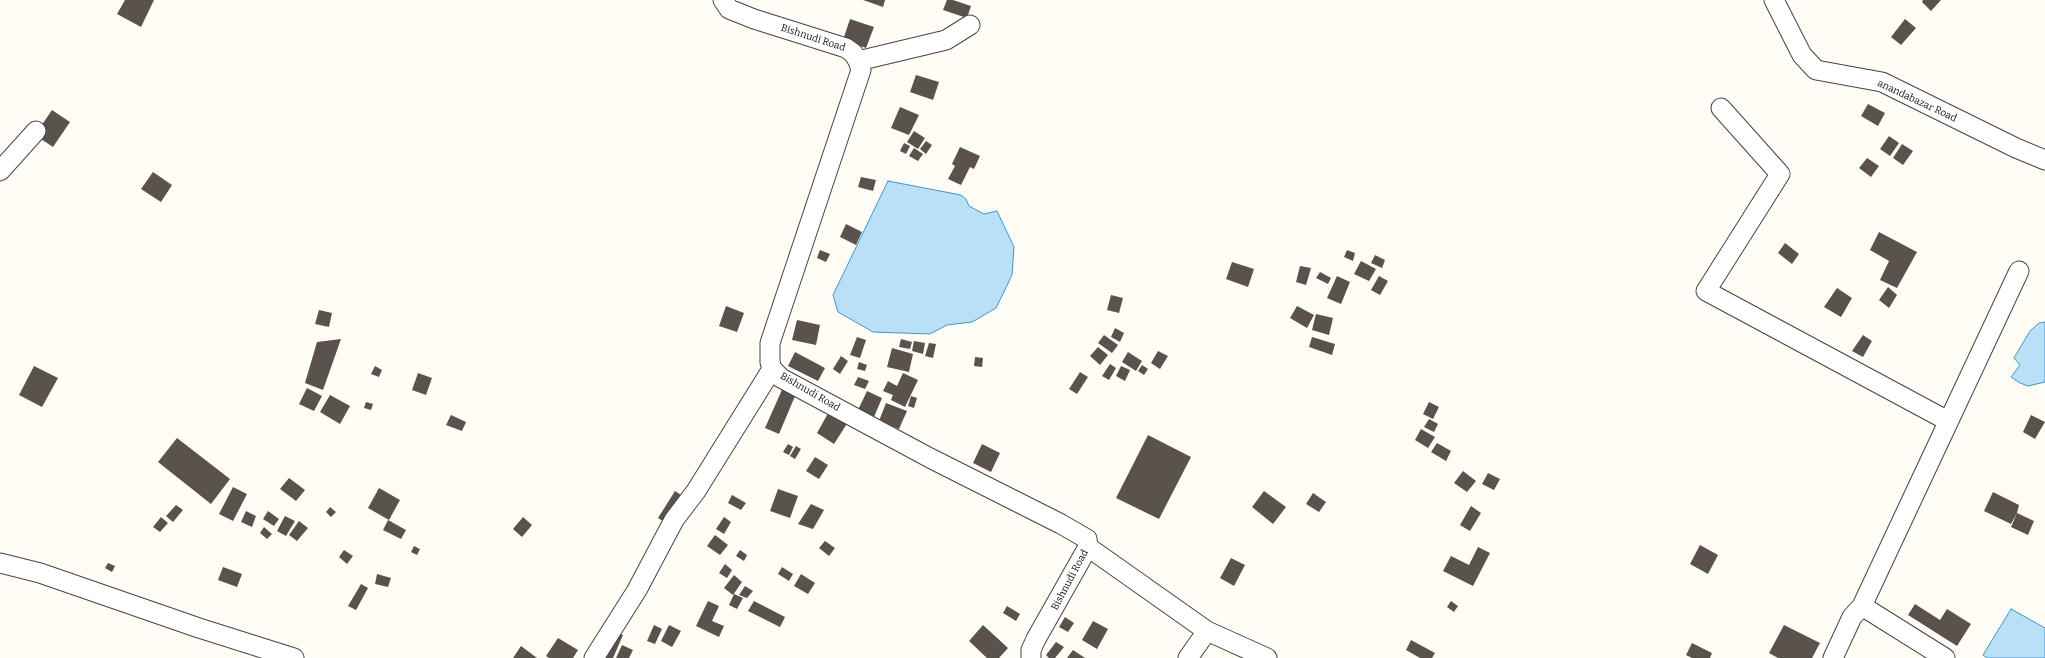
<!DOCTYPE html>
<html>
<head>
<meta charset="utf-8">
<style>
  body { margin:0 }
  canvas { display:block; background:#fffdf5 }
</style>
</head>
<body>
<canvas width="2045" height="658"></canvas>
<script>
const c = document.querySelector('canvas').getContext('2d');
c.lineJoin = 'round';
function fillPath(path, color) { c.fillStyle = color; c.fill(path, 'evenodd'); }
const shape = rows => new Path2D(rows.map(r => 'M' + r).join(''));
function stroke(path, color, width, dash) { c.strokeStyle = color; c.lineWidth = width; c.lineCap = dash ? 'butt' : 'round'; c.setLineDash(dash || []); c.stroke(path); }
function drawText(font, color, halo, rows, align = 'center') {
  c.font = font + ' Bitter,serif'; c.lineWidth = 4; c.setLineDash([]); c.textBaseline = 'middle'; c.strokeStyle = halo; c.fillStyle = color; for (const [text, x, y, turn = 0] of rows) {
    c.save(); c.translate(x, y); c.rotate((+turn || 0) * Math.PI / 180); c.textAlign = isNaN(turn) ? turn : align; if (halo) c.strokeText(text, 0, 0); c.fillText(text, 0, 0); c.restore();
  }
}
const water = shape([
  [888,181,961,195,966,199,969,206,984,214,997,211,1014,247,1012,275,996,308,972,322,947,325,930,334,873,332,838,312,833,295,888,181],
  [2045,322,2045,382,2028,386,2020,383,2011,377,2020,365,2014,358,2030,331,2039,323,2045,322],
  [2011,609,2045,628,2045,658,1987,658,1983,655,2011,609]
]);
const building = shape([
  [125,0,154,0,141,27,117,14],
  [863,0,885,0,883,7],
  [947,0,953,0,971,6,967,18,943,10],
  [1923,0,1941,0,1931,11,1922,2],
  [850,19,874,27,866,48,843,40],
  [1905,19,1916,28,1901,45,1891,37],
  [916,75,939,82,933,100,910,92],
  [1868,104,1885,113,1878,126,1861,116],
  [900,107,919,115,909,135,891,128],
  [52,110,70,122,53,147,35,135],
  [914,131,925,138,918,149,907,142],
  [1889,136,1899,143,1890,156,1880,149],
  [926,141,932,145,926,154,920,149],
  [904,143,910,146,906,154,900,151],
  [1902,144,1913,151,1903,165,1893,158],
  [960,147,980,156,974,169,970,167,961,185,948,179,955,166,952,164],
  [914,148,923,154,918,161,909,156],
  [1867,158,1879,166,1871,177,1859,168],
  [153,172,172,185,161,202,141,189],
  [861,177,876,180,873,191,858,187],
  [846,224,862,232,856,245,840,237],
  [1879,232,1917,252,1897,288,1880,280,1889,261,1870,250],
  [1785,243,1799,254,1792,264,1778,253],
  [820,250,830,254,826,262,817,258],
  [1347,250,1355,253,1353,261,1344,257],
  [1375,255,1385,260,1382,268,1371,263],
  [1361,261,1376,269,1369,281,1354,274],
  [1232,262,1254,269,1248,287,1226,279],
  [1300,266,1311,268,1306,285,1296,282],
  [1320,272,1331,278,1328,284,1316,278],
  [1337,276,1350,282,1341,304,1327,298],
  [1379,276,1388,281,1380,295,1371,290],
  [1888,287,1897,295,1889,308,1879,300],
  [1837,288,1852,298,1841,317,1824,307],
  [1111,295,1123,298,1119,313,1107,310],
  [726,306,744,313,737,332,719,326],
  [1297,306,1314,315,1307,328,1290,318],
  [319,310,332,313,329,327,315,324],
  [1316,314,1333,318,1329,335,1312,330],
  [797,320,820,325,816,345,792,340],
  [1115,328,1124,333,1120,342,1111,337],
  [1104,335,1118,345,1112,353,1098,343],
  [1863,335,1872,341,1863,357,1852,351],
  [857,337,866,340,860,358,850,355],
  [1312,337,1335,344,1332,355,1309,347],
  [341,339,323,390,305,383,317,342],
  [901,339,912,342,910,349,899,347],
  [914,341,925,343,923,354,912,351],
  [929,343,936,344,933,358,925,356],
  [1098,347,1108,355,1100,365,1090,356],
  [892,348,913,354,909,372,887,367],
  [1158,351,1168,356,1160,369,1151,363],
  [795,352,825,368,818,381,788,366],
  [1128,352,1142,361,1136,371,1122,362],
  [841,356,848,361,840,374,833,369],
  [975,357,983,358,982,367,974,366],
  [859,362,867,365,865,371,857,369],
  [1110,364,1116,368,1109,380,1102,376],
  [1142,365,1148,369,1144,375,1138,371],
  [34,366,58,378,42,407,19,395],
  [375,366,382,370,379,377,371,374],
  [1121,366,1130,370,1125,381,1116,376],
  [1080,372,1088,377,1077,394,1069,389],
  [418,373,432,378,426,395,412,390],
  [903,373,918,380,905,407,891,400,893,395,883,391,888,381,897,386],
  [858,377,869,381,865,389,854,385],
  [785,383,798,389,779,434,765,428],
  [307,388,322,396,314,411,299,404],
  [867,391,882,398,874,417,858,410],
  [330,395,350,406,340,424,320,412],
  [911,396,917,398,914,408,908,406],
  [366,402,373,404,371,410,364,408],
  [1429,402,1439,407,1433,419,1423,414],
  [886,403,907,411,899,429,879,421],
  [831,408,850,419,834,444,817,433],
  [451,415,466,422,462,431,446,425],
  [2031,415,2045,422,2035,439,2023,432],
  [1429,419,1438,424,1434,432,1424,427],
  [1421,429,1435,437,1428,448,1415,440],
  [1148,435,1191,457,1159,519,1116,498],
  [177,438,230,479,211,504,158,462],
  [1437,443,1451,451,1446,461,1431,452],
  [788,444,793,447,789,455,783,452],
  [982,444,1000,453,991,472,973,463],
  [796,446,801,449,795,459,790,456],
  [815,457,828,465,819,479,806,471],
  [1463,471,1476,481,1467,492,1454,483],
  [1488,473,1500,479,1494,490,1482,484],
  [289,478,305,490,296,501,280,489],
  [233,487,247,494,233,521,219,514],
  [379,488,400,500,389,520,368,508],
  [778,489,798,496,790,518,770,511],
  [675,491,695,504,679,531,658,518],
  [1264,491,1286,507,1273,524,1252,507],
  [1993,492,2019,505,2017,513,2034,521,2028,535,2011,527,2017,513,2011,524,1984,511],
  [1313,493,1326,502,1319,512,1306,504],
  [732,495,746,503,741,510,728,503],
  [811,504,824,510,813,529,798,524],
  [176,505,183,510,173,522,166,516],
  [1471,506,1481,513,1470,531,1460,525],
  [330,507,336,512,331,517,326,512],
  [246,511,256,516,252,527,241,522],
  [268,511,279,519,274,526,263,519],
  [285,516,295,521,286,536,277,531],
  [161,517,168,523,160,532,153,527],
  [523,517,532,525,522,537,513,529],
  [724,517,731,522,724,534,716,529],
  [388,520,406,530,401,539,383,530],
  [299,521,308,528,297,541,289,535],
  [264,527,272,534,267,539,260,533],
  [715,535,728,545,720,555,707,546],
  [825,541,835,548,829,556,819,548],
  [1700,545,1718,555,1708,574,1690,564],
  [414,546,420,549,417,555,411,552],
  [1478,547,1490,553,1473,586,1443,571,1451,556,1469,565],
  [344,550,353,556,347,564,339,557],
  [740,550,747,555,744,561,736,556],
  [1231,558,1245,565,1234,586,1220,578],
  [108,563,115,566,112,572,105,568],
  [725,564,732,570,727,578,719,573],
  [223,567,242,574,237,587,218,580],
  [782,567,793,574,789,581,778,574],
  [377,574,391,578,388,587,375,584],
  [801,574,815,583,808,594,794,586],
  [734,575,742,582,733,595,724,588],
  [361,584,368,588,356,610,348,606],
  [745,586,753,591,747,598,739,595],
  [734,594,743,598,737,609,729,605],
  [708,601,719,606,712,621,724,626,719,637,696,626],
  [754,601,785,617,780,627,748,611],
  [1451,601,1458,606,1454,612,1447,607],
  [1915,604,1940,620,1947,609,1971,624,1957,646,1908,615],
  [1007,606,1020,614,1016,621,1003,613],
  [1065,617,1074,623,1068,632,1059,627],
  [1093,621,1108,629,1097,649,1082,640],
  [654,625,662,629,655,644,647,641],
  [669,625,681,631,672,647,661,641],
  [983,625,1008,648,999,658,987,658,969,641],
  [1784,625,1820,643,1812,658,1778,658,1769,653],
  [607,628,623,635,613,658,598,658],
  [558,638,578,650,573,658,549,658,546,656],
  [1411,640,1435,653,1432,658,1420,658,1406,650],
  [1056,642,1064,647,1055,658,1049,658,1046,655],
  [1692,643,1712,653,1710,658,1692,658,1686,655],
  [622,645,633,650,629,658,616,658],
  [521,646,537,658,513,658],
  [1073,650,1085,658,1067,658]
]);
const minor = shape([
  [723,0,729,9,754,19,846,48,853,53,858,61,861,70,770,343,770,362,772,369,781,378,930,458,1061,524,1087,539,1088,547,1036,639,1031,650,1031,658],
  [1774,0,1802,55,1816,70,1882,82,2016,148,2045,160],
  [858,61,946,40,970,25],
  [1721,108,1780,174,1706,291,1948,421],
  [0,171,36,131],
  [1088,547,1207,631,1267,658],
  [0,563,40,573,199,628,294,658],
  [1862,606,1945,658],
  [594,658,637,590,674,520,696,491,772,369],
  [1188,658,1207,631],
  [1833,658,1852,617,1862,606,2019,271]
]);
const streetNames = [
  ["Bishnudi Road",813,38,18],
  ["anandabazar Road",1917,101,25],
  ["Bishnudi Road",810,392,30],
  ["Bishnudi Road",1070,580,-62]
];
fillPath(water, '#b9e0f7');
stroke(water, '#3f96cf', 1);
fillPath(building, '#5a524d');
stroke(minor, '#444', 21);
stroke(minor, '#fff', 19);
drawText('10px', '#111', '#fff', streetNames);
</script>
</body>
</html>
